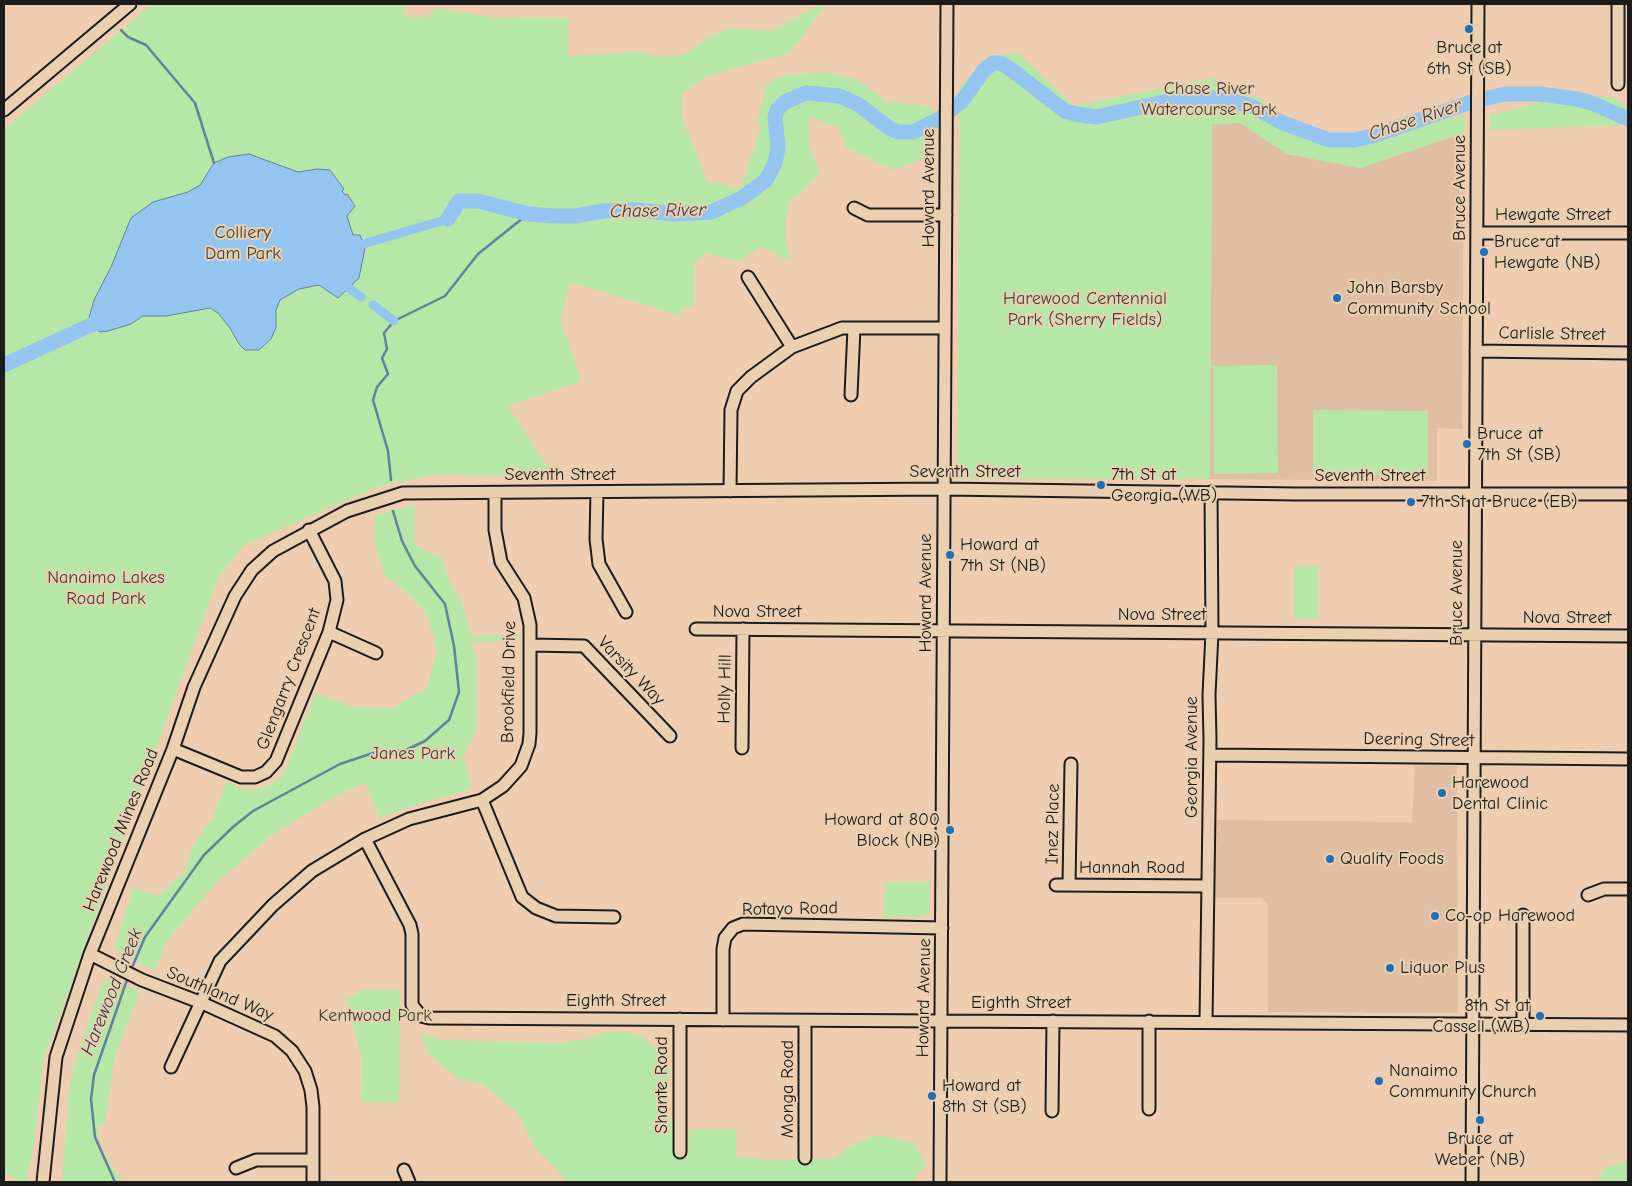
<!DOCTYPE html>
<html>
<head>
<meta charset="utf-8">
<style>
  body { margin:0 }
  #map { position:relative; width:1632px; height:1186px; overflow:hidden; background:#eecdb0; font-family:"Comic Neue",sans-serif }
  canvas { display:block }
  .frame { position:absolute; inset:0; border:5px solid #1c1c1c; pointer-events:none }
</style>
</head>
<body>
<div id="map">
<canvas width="1632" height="1186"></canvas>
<div class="frame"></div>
</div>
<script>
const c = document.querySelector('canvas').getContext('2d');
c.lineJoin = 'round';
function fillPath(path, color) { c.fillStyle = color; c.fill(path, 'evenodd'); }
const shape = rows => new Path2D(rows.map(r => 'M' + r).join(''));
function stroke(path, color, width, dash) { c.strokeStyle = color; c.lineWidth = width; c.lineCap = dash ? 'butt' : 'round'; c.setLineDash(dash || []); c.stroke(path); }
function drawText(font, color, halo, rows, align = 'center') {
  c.font = font + ' "Comic Neue",sans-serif'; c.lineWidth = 4; c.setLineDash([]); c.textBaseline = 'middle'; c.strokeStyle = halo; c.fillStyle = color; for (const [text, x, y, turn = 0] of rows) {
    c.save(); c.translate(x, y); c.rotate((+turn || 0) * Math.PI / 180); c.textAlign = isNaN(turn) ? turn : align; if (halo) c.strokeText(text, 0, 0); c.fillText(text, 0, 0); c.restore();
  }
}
const built = shape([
  [1240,123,1287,154,1360,168,1451,137,1464,140,1462,429,1437,428,1437,481,1210,479,1212,124],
  [1415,765,1457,766,1458,1013,1268,1012,1268,904,1262,898,1210,898,1211,820,1412,822]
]);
const green = shape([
  [152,4,405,4,405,17,428,17,436,8,489,17,568,18,568,56,642,52,656,56,682,56,707,38,730,28,771,31,822,4,827,4,789,53,705,77,682,93,682,118,707,181,738,188,742,185,760,128,758,120,766,86,776,78,786,75,826,72,857,79,887,102,929,106,929,111,934,110,934,154,893,170,845,147,839,128,808,117,809,146,820,175,788,203,785,235,791,262,761,246,740,262,704,253,694,265,694,307,681,308,681,316,570,282,560,320,582,381,508,406,554,476,436,475,382,485,244,545,218,578,43,1061,33,1151,26,1182,20,1182,4,1171,4,129],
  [1018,53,1074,106,1212,78,1268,102,1251,102,1304,130,1318,136,1341,141,1370,142,1387,137,1417,121,1465,117,1464,140,1451,137,1360,168,1287,154,1240,123,1212,124,1210,479,957,479,960,87,988,56],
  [1573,93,1614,98,1624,104,1628,108,1628,128,1624,125,1490,130,1490,113,1497,114],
  [1277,365,1278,473,1214,474,1213,366],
  [1313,410,1428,411,1428,475,1313,475],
  [415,505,415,545,442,559,450,582,461,601,471,636,519,634,519,640,472,642,477,662,476,730,463,755,472,789,415,805,380,818,365,783,340,794,273,834,216,883,167,941,155,970,120,955,115,949,115,944,134,887,158,896,184,872,193,846,208,822,211,823,226,782,243,789,255,790,268,786,279,778,287,766,315,693,354,707,393,708,427,688,437,650,426,612,400,586,385,576,375,545,375,515],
  [1294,566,1318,566,1318,619,1294,619],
  [885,882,930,882,929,914,923,917,884,917],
  [106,979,112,979,140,991,115,1055,105,1125,97,1126,98,1141,111,1166,124,1182,62,1182,69,1092,75,1060,102,983],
  [362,990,400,990,399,1103,361,1103,362,1057,345,1000],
  [624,1032,644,1037,660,1053,670,1071,667,1112,677,1132,680,1152,688,1158,689,1129,736,1129,736,1158,741,1156,765,1160,834,1159,851,1146,871,1136,891,1137,915,1144,926,1165,911,1182,566,1182,562,1175,535,1148,516,1111,482,1084,459,1079,442,1066,427,1053,422,1033,440,1040,559,1043,582,1040,603,1033],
  [1628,1160,1628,1182,1597,1182,1605,1168]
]);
const water = shape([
  [249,154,298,172,317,169,330,170,344,189,342,191,345,195,347,194,355,206,347,216,353,235,360,235,365,248,359,278,338,298,319,285,299,289,280,300,276,310,276,328,271,339,259,350,245,350,239,344,230,328,218,313,210,308,166,316,143,316,131,324,108,331,100,332,91,325,89,318,94,300,111,267,131,218,153,202,188,192,200,185,214,163,228,157,249,154]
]);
const stream = shape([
  [121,30,128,37,146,45,195,103,214,163],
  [391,480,388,451,373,400,377,387,388,374,382,358,387,349,384,333,394,321,445,296,478,254,528,214],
  [131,970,145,937,204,855,233,827,253,811,340,764,373,753,406,750,425,741,449,720,459,692,454,646,445,604,415,566,402,541,393,511],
  [115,1182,95,1137,91,1099,94,1075,128,977]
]);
const canal = shape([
  [363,244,448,219],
  [349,288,361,297],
  [373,305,394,321]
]);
const river = shape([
  [448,219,459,201,478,201,528,214,554,216,575,216,603,211,639,210,673,214,711,212,742,198,766,180,775,163,778,148,775,117,777,110,785,102,806,93,840,96,859,105,889,128,898,132,913,132,941,118,962,101,984,70,993,63,1000,63,1009,68,1065,111,1075,114,1096,117,1178,99,1210,98,1230,100,1251,106,1283,123,1329,140,1354,140,1373,136,1471,102,1505,94,1540,94,1577,99,1594,104,1628,119],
  [4,365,91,325,110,319]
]);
const minor = shape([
  [1618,4,1618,84],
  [4,110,130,4],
  [854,208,868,215,946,215],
  [1477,233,1628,233],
  [748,277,792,347],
  [1476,351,1628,353],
  [851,395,854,328],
  [730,491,731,410,737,391,751,377,792,347,842,328,945,328],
  [597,492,596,539,599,564,626,612],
  [696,629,1628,636],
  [329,632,376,653],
  [530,645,584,646,670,736],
  [742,748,743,629],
  [173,749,241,777,255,777,266,772,276,761,329,632,337,600,335,581,309,530],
  [1210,755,1628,759],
  [482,800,522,897,536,908,556,916,614,917],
  [365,839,410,925,412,934,412,1005,421,1016,429,1018,1628,1025],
  [1056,885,1208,886],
  [1069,885,1071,764],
  [1588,895,1604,889,1628,889],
  [90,954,142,980,202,1003,275,1036,292,1051,305,1071,311,1090,313,1107,313,1182],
  [680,1019,680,1152],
  [723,1020,723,949,725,938,733,928,743,924,942,928],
  [1206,1022,1210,740,1209,695,1212,633,1211,492],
  [1523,1024,1523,915],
  [171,1067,220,961,273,905,312,871,365,839,409,819,482,800,503,786,521,766,529,744,530,733,530,625,524,598,501,562,495,530,495,493],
  [1149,1109,1149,1021],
  [1052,1111,1053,1021],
  [805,1158,805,1021],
  [236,1168,256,1160,313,1160],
  [404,1170,409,1182],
  [43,1182,56,1057,90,954,173,749,194,687,235,596,252,570,273,551,347,511,403,493,945,489,1297,494,1628,494],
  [940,1182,947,4],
  [1472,1182,1478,4]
]);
const markers = [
  [1469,29,5,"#1f6fb2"],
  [1484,252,5,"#1f6fb2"],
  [1337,298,5,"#1f6fb2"],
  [1467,444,5,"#1f6fb2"],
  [1101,485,5,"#1f6fb2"],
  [1411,502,5,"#1f6fb2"],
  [950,555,5,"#1f6fb2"],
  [1442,793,5,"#1f6fb2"],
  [950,830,5,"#1f6fb2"],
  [1330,859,5,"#1f6fb2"],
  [1435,916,5,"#1f6fb2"],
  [1390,968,5,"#1f6fb2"],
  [1540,1016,5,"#1f6fb2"],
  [1379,1081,5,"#1f6fb2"],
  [932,1096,5,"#1f6fb2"],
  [1480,1120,5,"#1f6fb2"]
];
const poiNames = [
  ["Bruce at",1469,48,"center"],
  ["6th St (SB)",1469,69,"center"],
  ["Bruce at",1494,242],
  ["Hewgate (NB)",1494,263],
  ["John Barsby",1347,288],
  ["Community School",1347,309],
  ["Bruce at",1477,434],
  ["7th St (SB)",1477,455],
  ["7th St at",1111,475],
  ["Georgia (WB)",1111,496],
  ["7th St at Bruce (EB)",1421,502],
  ["Howard at",960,545],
  ["7th St (NB)",960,566],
  ["Harewood",1452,783],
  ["Dental Clinic",1452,804],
  ["Howard at 800",940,820,"right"],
  ["Block (NB)",940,841,"right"],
  ["Quality Foods",1340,859],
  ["Co-op Harewood",1445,916],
  ["Liquor Plus",1400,968],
  ["8th St at",1530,1006,"right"],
  ["Cassell (WB)",1530,1027,"right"],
  ["Nanaimo",1389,1071],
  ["Community Church",1389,1092],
  ["Howard at",942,1086],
  ["8th St (SB)",942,1107],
  ["Bruce at",1480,1139,"center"],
  ["Weber (NB)",1480,1160,"center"]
];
const parkNames = [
  ["Chase River",1209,89],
  ["Watercourse Park",1209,110],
  ["Colliery",243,233],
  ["Dam Park",243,254],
  ["Harewood Centennial",1085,299],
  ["Park (Sherry Fields)",1085,320],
  ["Nanaimo Lakes",106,578],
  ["Road Park",106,599],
  ["Janes Park",413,754],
  ["Kentwood Park",375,1016]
];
const streetNames = [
  ["Howard Avenue",929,188,-90],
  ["Bruce Avenue",1460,188,-90],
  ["Hewgate Street",1553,215],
  ["Carlisle Street",1552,334,1],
  ["Seventh Street",965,472],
  ["Seventh Street",560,475],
  ["Seventh Street",1370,476],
  ["Howard Avenue",926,593,-90],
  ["Bruce Avenue",1457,593,-90],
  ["Nova Street",757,612],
  ["Nova Street",1162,615],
  ["Nova Street",1567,618],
  ["Varsity Way",631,671,46],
  ["Glengarry Crescent",289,679,-69],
  ["Brookfield Drive",509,682,-89],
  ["Holly Hill",725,689,-89],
  ["Deering Street",1419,740,1],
  ["Georgia Avenue",1192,757,-90],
  ["Inez Place",1053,824,-89],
  ["Harewood Mines Road",121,830,-68],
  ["Hannah Road",1132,868],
  ["Rotayo Road",790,909,-1],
  ["Southland Way",220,994,23],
  ["Howard Avenue",924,998,-89],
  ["Eighth Street",616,1001],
  ["Eighth Street",1021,1003],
  ["Shante Road",662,1085,-90],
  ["Monga Road",788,1089,-90]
];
const waterNames = [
  ["Chase River",1415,120,-18],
  ["Chase River",658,211,-1],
  ["Harewood Creek",112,992,-68]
];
fillPath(built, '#e0bea3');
fillPath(green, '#b5e7a7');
fillPath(water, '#94c4f0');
stroke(water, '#64819b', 1);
stroke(stream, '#64819b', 2.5);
stroke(canal, '#94c4f0', 9);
stroke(river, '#94c4f0', 15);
stroke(minor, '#1c1c1c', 15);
stroke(minor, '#ebcfb1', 11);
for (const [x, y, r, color] of markers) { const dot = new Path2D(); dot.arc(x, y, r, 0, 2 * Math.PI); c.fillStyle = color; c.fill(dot); stroke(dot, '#ebcfb1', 2); }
drawText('18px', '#1c1c1c', '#ebcfb1', poiNames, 'left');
drawText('18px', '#3b4538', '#ebcfb1', parkNames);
drawText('18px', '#1c1c1c', '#ebcfb1', streetNames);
drawText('italic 19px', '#343e46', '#ebcfb1', waterNames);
</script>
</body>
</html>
